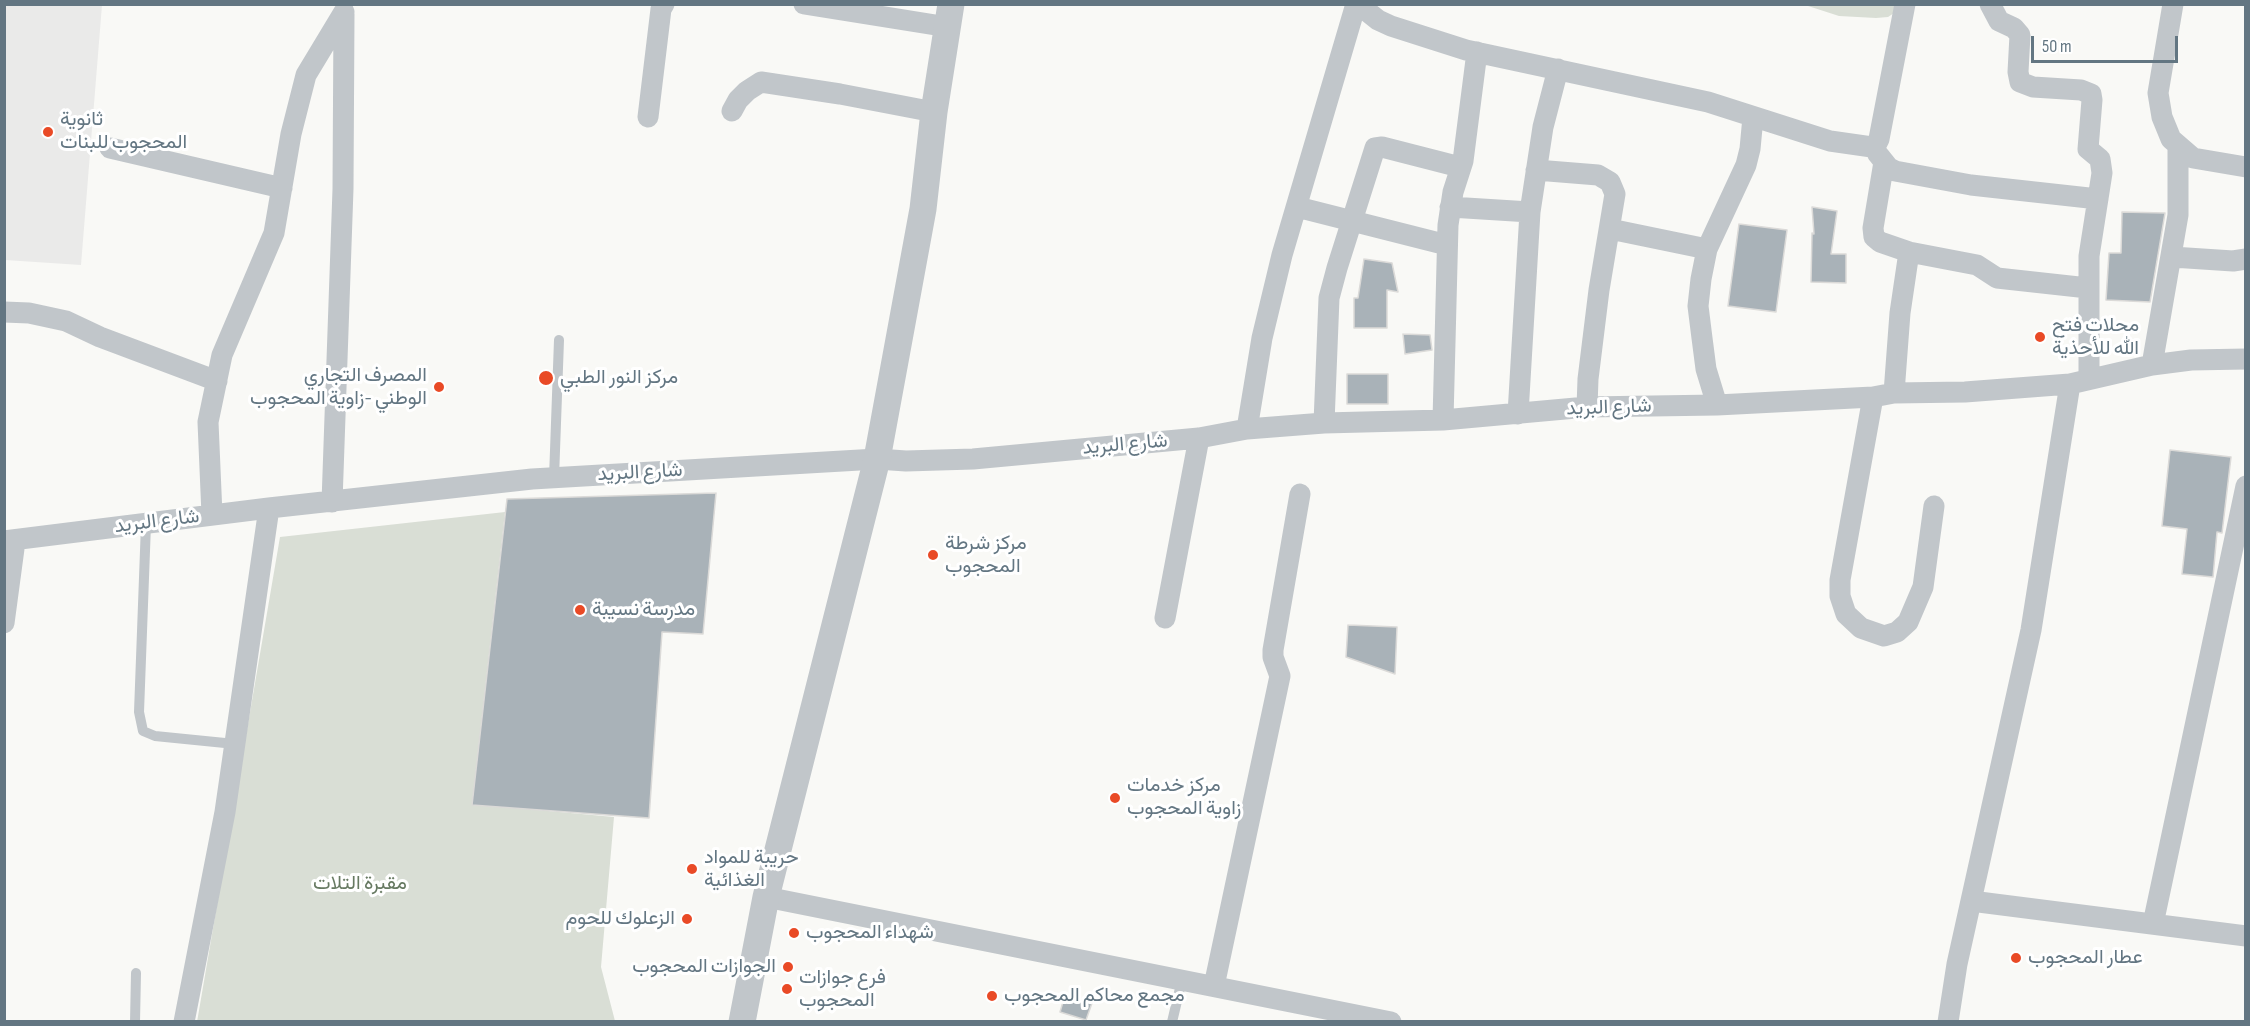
<!DOCTYPE html>
<html>
<head>
<meta charset="utf-8">
<style>
  body { margin:0 }
  #map { position:relative; width:2250px; height:1026px; overflow:hidden; background:#f9f9f6; font-family:"Sofia Sans Condensed",sans-serif }
  canvas { display:block }
  .frame { position:absolute; inset:0; border:6px solid #637682; pointer-events:none }
  .scale { position:absolute; left:2031px; top:36px; width:147px; height:27px; box-sizing:border-box; border:3px solid #637682; border-top:0; padding-left:8px; font-size:18px; line-height:21px; white-space:nowrap; color:#637682; -webkit-text-stroke:4px #fff; paint-order:stroke }
</style>
</head>
<body>
<div id="map">
<canvas width="2250" height="1026"></canvas>
<div class="frame"></div>
<div class="scale">50 m</div>
</div>
<script>
const c = document.querySelector('canvas').getContext('2d');
c.lineJoin = 'round';
function fillPath(path, color) { c.fillStyle = color; c.fill(path, 'evenodd'); }
const shape = rows => new Path2D(rows.map(r => 'M' + r).join(''));
function stroke(path, color, width, dash) { c.strokeStyle = color; c.lineWidth = width; c.lineCap = dash ? 'butt' : 'round'; c.setLineDash(dash || []); c.stroke(path); }
function drawText(font, color, halo, rows, align = 'center') {
  c.font = font + ' "Sofia Sans Condensed",Vazirmatn,sans-serif'; c.lineWidth = 6; c.setLineDash([]); c.textBaseline = 'middle'; c.strokeStyle = halo; c.fillStyle = color; for (const [text, x, y, turn = 0] of rows) {
    c.save(); c.translate(x, y); c.rotate((+turn || 0) * Math.PI / 180); c.textAlign = isNaN(turn) ? turn : align; if (halo) c.strokeText(text, 0, 0); c.fillText(text, 0, 0); c.restore();
  }
}
const built = shape([
  [4,5,102,5,81,265,5,260]
]);
const green = shape([
  [1805,5,1901,5,1897,11,1888,17,1876,18,1839,16],
  [505,512,472,804,614,817,601,967,615,1021,197,1022,280,537]
]);
const building = shape([
  [1812,207,1837,211,1831,254,1846,254,1846,283,1811,282,1812,233,1814,234,1812,207],
  [2122,212,2165,213,2150,302,2106,300,2109,253,2121,253,2122,212],
  [1739,224,1787,230,1776,312,1728,306,1739,224],
  [1364,259,1392,263,1398,292,1387,290,1387,328,1354,328,1354,298,1358,298,1364,259],
  [1403,334,1430,335,1432,350,1405,354,1403,334],
  [1347,374,1388,374,1388,404,1347,404,1347,374],
  [2170,450,2231,457,2222,533,2217,532,2213,577,2182,574,2187,529,2162,526,2170,450],
  [716,493,703,634,662,632,649,818,472,805,507,499,716,493],
  [1348,625,1397,627,1395,674,1346,657,1348,625],
  [1065,995,1092,1003,1086,1020,1060,1012,1065,995]
]);
const service = shape([
  [554,478,559,340],
  [146,524,139,712,143,731,155,736,235,744],
  [135,1022,136,973],
  [1172,1022,1182,980]
]);
const minor = shape([
  [804,4,948,27],
  [1358,4,1378,20,1391,26,1466,50,1708,102,1830,141,1872,147,1876,145,1879,139,1905,4],
  [1990,4,1999,21,2014,28,2020,35,2018,72,2020,82,2033,87,2081,90,2091,94,2092,100,2088,149,2100,159,2102,173,2089,256,2089,379],
  [2173,4,2158,93,2162,117,2171,139,2193,158,2246,167],
  [732,111,738,100,747,91,761,82,840,94,934,112],
  [648,117,661,9,664,4],
  [110,148,282,188],
  [1877,153,1889,168,1895,171,1971,185,2098,199],
  [1884,162,1873,228,1874,237,1880,242,1909,252,1900,313,1894,393],
  [1536,170,1598,175,1610,182,1615,194,1599,290,1588,379,1587,407],
  [1297,207,1447,245],
  [1450,207,1530,212],
  [1610,229,1707,249],
  [1909,252,1977,265,1997,278,2088,288],
  [2172,257,2233,261,2246,259],
  [4,312,29,313,66,321,100,337,217,381],
  [2152,365,2178,215,2178,146],
  [1873,397,1840,580,1840,596,1846,614,1861,628,1884,636,1897,632,1908,622,1923,587,1934,506],
  [1717,405,1706,369,1702,338,1698,306,1701,279,1707,249,1746,165,1750,149,1753,117],
  [1518,414,1530,212,1543,127,1558,69],
  [1443,420,1448,225,1453,192,1463,161,1477,52],
  [1324,423,1329,298,1337,268,1375,148,1382,147,1460,167],
  [1247,429,1262,338,1282,255,1356,4],
  [332,502,343,189,344,14],
  [212,515,208,422,222,355,274,233,291,134,306,75,344,12],
  [4,541,269,508,532,479,877,459,906,461,973,459,1199,438,1247,429,1324,423,1443,420,1587,407,1717,405,1873,397,1894,393,1965,392,2070,384,2152,365,2191,360,2246,359],
  [1165,618,1199,438],
  [4,623,15,541],
  [766,897,1391,1022],
  [1971,901,2246,936],
  [2153,924,2246,486],
  [1214,986,1280,676,1273,657,1273,650,1300,494],
  [184,1022,225,812,269,508],
  [1948,1022,1957,964,2031,630,2070,384]
]);
const tertiary = shape([
  [742,1022,766,897,877,459,923,209,934,112,951,4]
]);
const markers = [
  [48,132,6,"#e94a26"],
  [2040,337,6,"#e94a26"],
  [546,378,8,"#e94a26"],
  [439,387,6,"#e94a26"],
  [933,555,6,"#e94a26"],
  [580,610,6,"#e94a26"],
  [1115,798,6,"#e94a26"],
  [692,869,6,"#e94a26"],
  [687,919,6,"#e94a26"],
  [794,933,6,"#e94a26"],
  [2016,958,6,"#e94a26"],
  [788,967,6,"#e94a26"],
  [787,989,6,"#e94a26"],
  [992,996,6,"#e94a26"]
];
const poiNames = [
  ["ثانوية",60,120],
  ["المحجوب للبنات",60,143],
  ["محلات فتح",2052,326],
  ["الله للأحذية",2052,349],
  ["المصرف التجاري",427,376,"right"],
  ["الوطني -زاوية المحجوب",427,399,"right"],
  ["مركز النور الطبي",560,378],
  ["مركز شرطة",945,544],
  ["المحجوب",945,567],
  ["مدرسة نسيبة",592,610],
  ["مركز خدمات",1127,786],
  ["زاوية المحجوب",1127,809],
  ["حريبة للمواد",704,858],
  ["الغذائية",704,881],
  ["الزعلوك للحوم",675,919,"right"],
  ["شهداء المحجوب",806,933],
  ["عطار المحجوب",2028,958],
  ["الجوازات المحجوب",776,967,"right"],
  ["فرع جوازات",799,978],
  ["المحجوب",799,1001],
  ["مجمع محاكم المحجوب",1004,996]
];
const streetNames = [
  ["شارع البريد",1609,408,-2],
  ["شارع البريد",1125,445,-5],
  ["شارع البريد",640,473,-3],
  ["شارع البريد",157,522,-7]
];
const parkNames = [
  ["مقبرة التلات",360,884]
];
fillPath(built, '#eaeae9');
fillPath(green, '#d9ded5');
fillPath(building, '#a9b2b8');
stroke(building, '#dbdad8', 1.5);
stroke(service, '#c1c6ca', 10);
stroke(minor, '#c1c6ca', 21);
stroke(tertiary, '#c1c6ca', 27);
for (const [x, y, r, color] of markers) { const dot = new Path2D(); dot.arc(x, y, r, 0, 2 * Math.PI); c.fillStyle = color; c.fill(dot); stroke(dot, '#fff', 2); }
drawText('20px', '#637682', '#fff', poiNames, 'left');
drawText('20px', '#637682', '#fff', streetNames);
drawText('20px', '#677a62', '#fff', parkNames);
</script>
</body>
</html>
